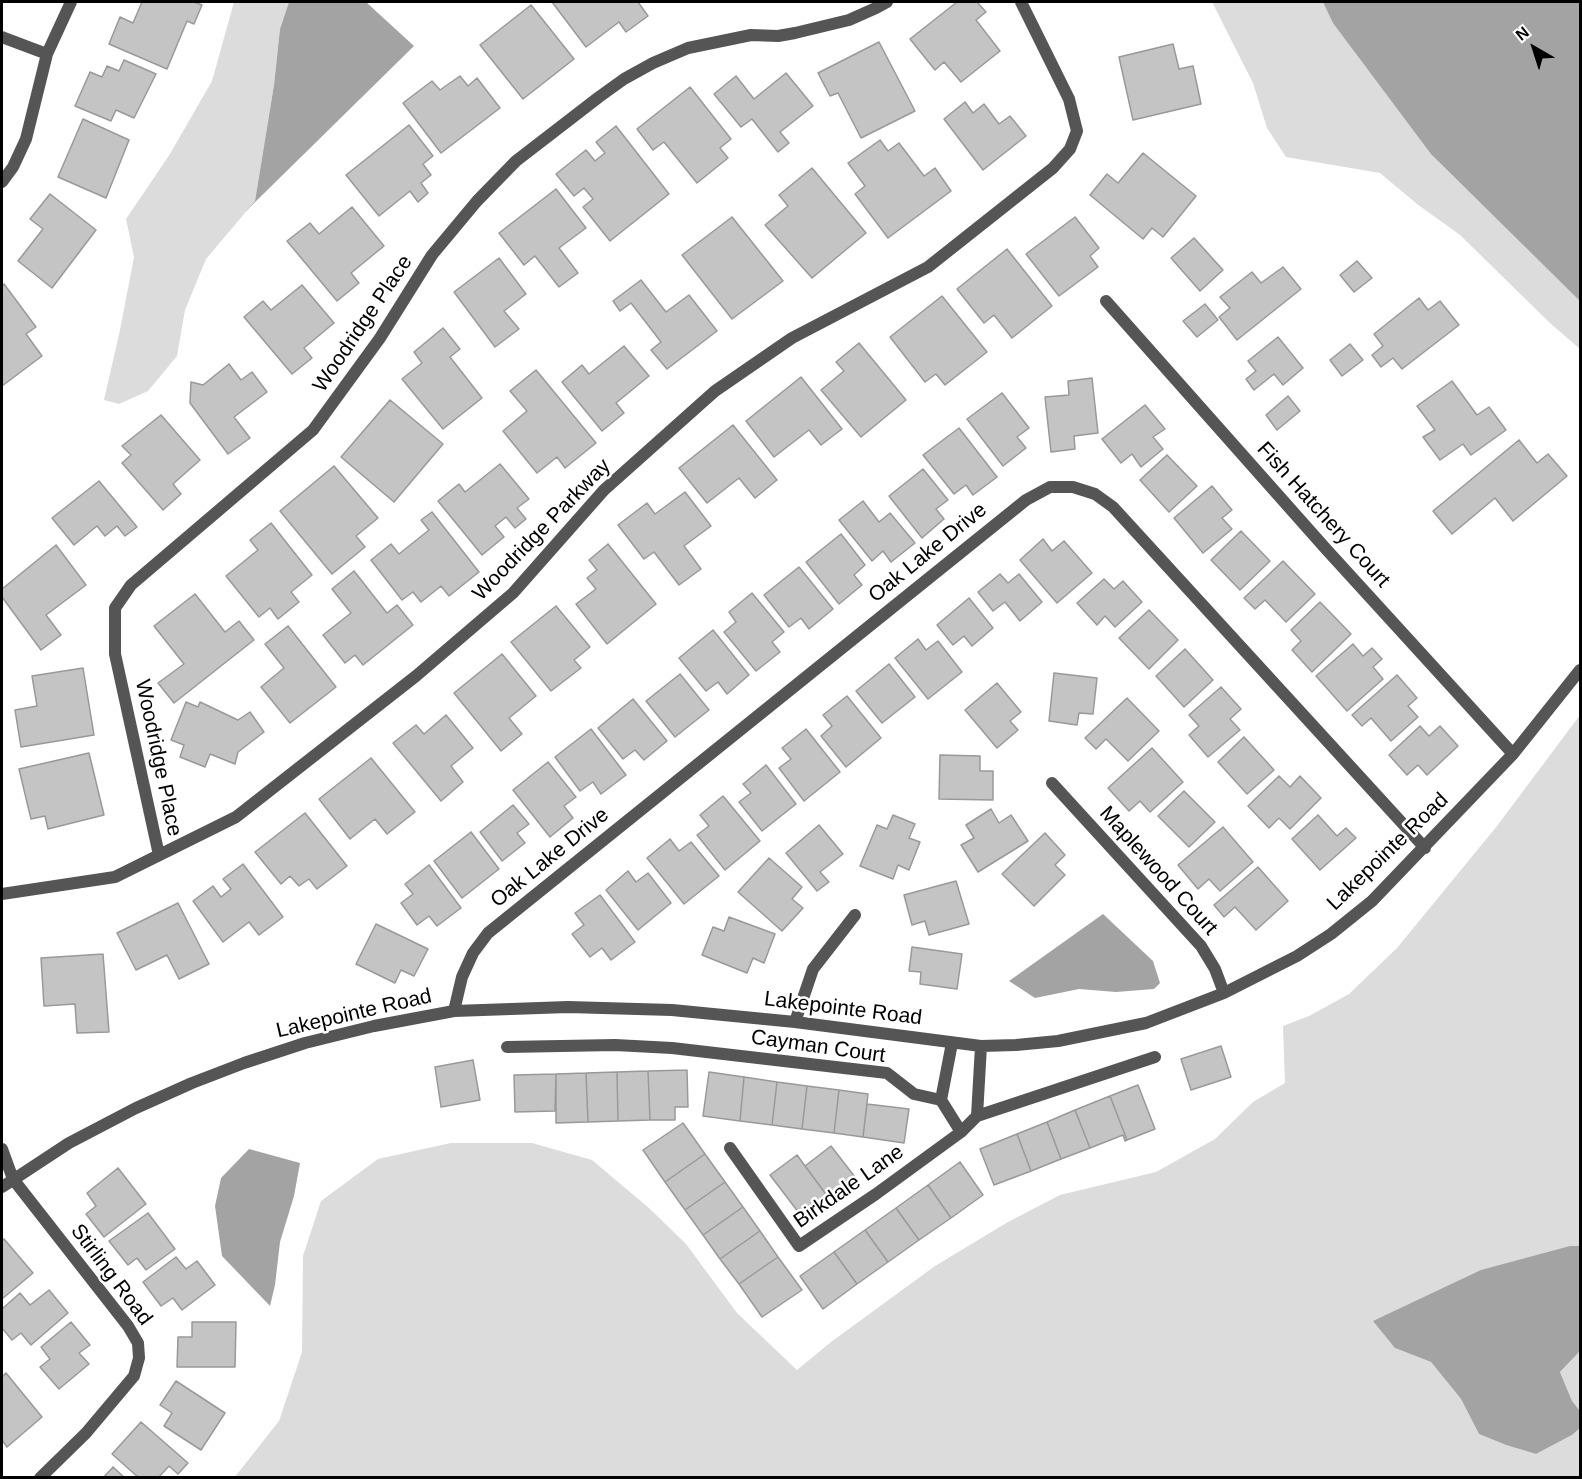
<!DOCTYPE html>
<html>
<head>
<meta charset="utf-8">
<style>
  body { margin:0 }
  #map { position:relative; width:1582px; height:1479px; overflow:hidden; background:#fff; font-family:Helvetica,sans-serif }
  canvas { display:block }
  .frame { position:absolute; inset:0; border:3px solid #000; pointer-events:none }
  .north { position:absolute; left:1504px; top:18px; width:60px; height:60px; -webkit-text-stroke:4px #fff; paint-order:stroke; rotate:321deg; font-size:16px; font-weight:700; line-height:24px; text-align:center; color:#000 }
  .north::after { content:''; display:block; margin:auto; width:21px; height:27px; background:#000; clip-path:polygon(50% 0,100% 100%,50% 72%,0 100%) }
</style>
</head>
<body>
<div id="map">
<canvas width="1582" height="1479"></canvas>
<div class="frame"></div>
<div class="north">N</div>
</div>
<script>
const c = document.querySelector('canvas').getContext('2d');
c.lineJoin = 'round';
function fillPath(path, color) { c.fillStyle = color; c.fill(path, 'evenodd'); }
const shape = rows => new Path2D(rows.map(r => 'M' + r).join(''));
function stroke(path, color, width, dash) { c.strokeStyle = color; c.lineWidth = width; c.lineCap = dash ? 'butt' : 'round'; c.setLineDash(dash || []); c.stroke(path); }
function drawText(font, color, halo, rows, align = 'center') {
  c.font = font + ' Helvetica,sans-serif'; c.lineWidth = 5; c.setLineDash([]); c.textBaseline = 'middle'; c.strokeStyle = halo; c.fillStyle = color; for (const [text, x, y, turn = 0] of rows) {
    c.save(); c.translate(x, y); c.rotate((+turn || 0) * Math.PI / 180); c.textAlign = isNaN(turn) ? turn : align; if (halo) c.strokeText(text, 0, 0); c.fillText(text, 0, 0); c.restore();
  }
}
const green = shape([
  [234,2,289,2,280,29,274,85,255,201,206,259,185,310,177,356,148,391,119,404,104,400,120,330,134,257,126,219,170,154,212,81],
  [1212,2,1371,2,1580,244,1580,349,1550,323,1460,235,1417,204,1380,173,1286,157,1267,128,1253,83],
  [1580,715,1580,1246,1570,1246,1395,1348,1431,1362,1461,1399,1479,1434,1506,1445,1536,1454,1572,1435,1580,1428,1580,1477,234,1478,279,1421,302,1352,303,1256,321,1201,378,1159,451,1143,532,1143,592,1160,649,1208,686,1244,737,1313,797,1370,831,1342,935,1266,1008,1222,1060,1195,1156,1172,1215,1139,1253,1102,1285,1083,1283,1026,1309,1016,1349,994,1397,948,1497,826],
  [1580,1351,1580,1411,1572,1401,1560,1372]
]);
const water = shape([
  [289,2,366,2,414,46,245,212,255,201,274,85,280,29],
  [1323,2,1580,2,1580,301,1431,154,1333,23],
  [1103,914,1153,961,1160,983,1154,989,1116,992,1079,989,1035,998,1009,981],
  [249,1149,300,1163,294,1196,280,1242,275,1285,270,1306,222,1256,215,1206,221,1178],
  [1570,1246,1580,1246,1580,1351,1560,1372,1572,1401,1580,1411,1580,1428,1572,1435,1536,1454,1506,1445,1479,1434,1461,1399,1431,1362,1395,1348,1373,1321,1481,1270]
]);
const building = shape([
  [142,2,194,2,202,5,194,24,187,21,167,69,109,44,120,17,133,23,142,2],
  [552,2,638,2,648,16,626,32,619,22,586,47,552,2],
  [957,2,977,2,986,12,976,20,1000,51,961,82,944,62,935,70,910,39,957,2],
  [531,5,574,59,523,99,480,45,531,5],
  [879,42,915,111,861,138,838,93,830,96,818,73,879,42],
  [1173,44,1179,69,1193,66,1201,104,1133,120,1119,57,1173,44],
  [124,60,156,74,134,118,116,110,111,121,75,106,90,72,102,77,107,66,119,71,124,60],
  [786,73,813,106,780,132,789,143,778,152,752,119,741,127,714,94,736,76,754,99,786,73],
  [460,76,468,86,477,78,500,108,441,153,403,103,432,81,440,90,460,76],
  [690,87,731,139,720,148,728,158,697,183,664,142,653,150,637,129,690,87],
  [965,102,973,113,984,104,999,124,1010,116,1026,136,983,170,944,119,965,102],
  [83,119,129,140,106,198,58,177,83,119],
  [409,125,433,156,423,164,431,175,421,183,428,193,418,202,410,191,379,216,346,175,409,125],
  [616,126,669,194,610,241,583,207,593,199,584,188,574,196,556,174,586,150,595,161,605,153,596,142,616,126],
  [880,140,888,151,899,143,924,176,935,168,951,191,888,238,855,194,865,186,848,163,880,140],
  [1143,153,1196,196,1163,237,1152,228,1143,239,1090,195,1107,174,1118,183,1143,153],
  [812,168,866,233,812,278,765,225,788,206,779,195,812,168],
  [556,189,586,228,559,248,578,273,559,287,535,256,524,265,499,233,556,189],
  [50,194,96,230,52,288,18,261,43,229,30,219,50,194],
  [352,207,384,246,351,273,359,283,337,301,287,241,310,223,319,234,352,207],
  [732,217,783,281,732,319,682,255,732,217],
  [1075,217,1099,248,1090,256,1098,267,1059,296,1026,254,1075,217],
  [1194,238,1223,270,1200,291,1171,258,1194,238],
  [1007,249,1052,306,1012,338,994,315,984,323,957,289,1007,249],
  [499,258,526,294,504,311,519,329,495,347,454,292,499,258],
  [1357,261,1372,278,1354,292,1340,275,1357,261],
  [1283,267,1301,289,1237,340,1219,317,1230,308,1220,297,1252,272,1261,283,1283,267],
  [641,280,666,312,689,295,717,331,667,369,651,350,661,342,631,303,620,311,613,301,641,280],
  [4,284,36,327,26,334,42,356,2,386,2,286,4,284],
  [302,285,334,323,304,348,312,358,292,374,244,317,263,301,271,310,302,285],
  [942,296,987,352,945,385,936,374,925,382,890,337,942,296],
  [1419,298,1428,310,1440,301,1459,325,1402,369,1393,358,1381,367,1372,355,1383,346,1374,334,1419,298],
  [1205,304,1218,320,1197,337,1183,321,1205,304],
  [443,328,460,349,450,357,482,398,443,429,402,379,422,363,414,352,443,328],
  [1278,337,1303,368,1283,385,1274,374,1254,390,1246,379,1256,371,1248,361,1278,337],
  [859,343,906,400,861,437,821,390,844,371,836,362,859,343],
  [1350,344,1363,360,1342,376,1330,360,1350,344],
  [624,346,649,376,616,403,624,413,602,431,562,382,582,365,589,374,624,346],
  [229,364,241,380,252,372,267,392,234,417,250,438,228,454,190,403,191,382,203,385,229,364],
  [536,370,596,443,565,468,557,457,537,473,503,431,527,411,510,391,536,370],
  [801,377,842,429,821,445,809,430,774,457,746,421,801,377],
  [1092,378,1098,433,1074,436,1075,449,1051,452,1045,397,1069,395,1068,381,1092,378],
  [1452,381,1477,415,1489,407,1506,430,1471,455,1463,444,1440,460,1423,437,1435,430,1417,406,1452,381],
  [1002,393,1029,428,1017,437,1026,448,1003,466,967,419,1002,393],
  [1288,396,1300,411,1277,430,1266,415,1288,396],
  [390,400,443,444,394,502,341,457,390,400],
  [1145,405,1165,429,1153,437,1163,449,1141,467,1132,454,1121,463,1102,439,1145,405],
  [161,415,200,460,173,484,181,494,163,510,122,463,131,455,122,446,161,415],
  [733,425,777,480,755,498,739,478,707,503,679,468,733,425],
  [959,428,997,477,973,495,966,485,954,494,923,455,959,428],
  [1519,440,1537,463,1548,454,1567,476,1513,521,1495,498,1452,534,1433,511,1519,440],
  [1167,455,1197,486,1169,512,1140,480,1167,455],
  [500,464,529,499,517,508,526,519,515,528,506,517,495,526,504,537,482,555,438,501,459,484,465,492,500,464],
  [334,466,378,518,356,536,365,547,332,574,280,511,334,466],
  [923,469,948,500,936,509,944,519,922,538,889,496,923,469],
  [99,481,137,527,125,536,117,526,105,536,97,526,74,545,52,518,99,481],
  [1212,486,1232,510,1222,518,1232,529,1203,553,1174,518,1212,486],
  [685,492,711,526,684,546,701,569,679,585,654,552,644,559,618,525,647,503,655,514,685,492],
  [863,501,879,522,890,513,915,543,891,562,883,551,872,561,839,520,863,501],
  [432,512,479,572,449,596,441,586,421,602,413,592,402,600,371,560,391,544,399,554,429,530,421,520,432,512],
  [271,523,312,575,291,592,299,602,278,619,270,608,259,617,226,576,258,550,250,540,271,523],
  [1241,531,1270,561,1240,590,1211,560,1241,531],
  [841,534,865,565,854,575,862,585,839,604,806,562,841,534],
  [1043,539,1052,551,1064,541,1092,573,1057,603,1020,560,1043,539],
  [608,544,656,604,607,644,576,604,596,589,587,578,597,570,589,560,608,544],
  [56,545,86,585,46,615,61,635,41,650,2,597,2,589,56,545],
  [1283,561,1315,594,1286,622,1265,600,1255,609,1244,598,1283,561],
  [799,567,833,609,809,629,801,618,789,627,764,595,799,567],
  [354,571,387,613,397,605,413,625,363,665,355,655,345,663,323,635,351,613,332,589,354,571],
  [1000,574,1008,583,1019,574,1042,602,1020,621,1005,602,993,611,978,592,1000,574],
  [1104,579,1114,589,1123,581,1142,602,1115,627,1105,616,1097,625,1077,603,1104,579],
  [752,593,784,632,772,642,780,652,756,671,724,632,736,622,729,612,752,593],
  [195,594,225,632,239,621,254,640,174,703,158,683,184,664,154,626,195,594],
  [969,598,993,628,972,646,964,636,953,645,937,625,969,598],
  [1320,602,1351,634,1312,672,1292,650,1301,641,1291,630,1320,602],
  [556,606,590,647,574,660,581,668,551,691,511,642,556,606],
  [1149,610,1178,640,1149,669,1119,638,1149,610],
  [288,626,336,687,290,723,261,687,284,668,265,644,288,626],
  [713,630,749,675,727,694,718,682,706,691,679,658,713,630],
  [918,639,926,650,938,641,962,672,928,699,895,658,918,639],
  [1353,644,1363,656,1372,648,1382,659,1373,667,1383,679,1347,711,1316,676,1353,644],
  [1185,649,1213,680,1184,707,1156,676,1185,649],
  [502,654,536,696,509,718,522,734,501,751,454,693,502,654],
  [889,664,915,697,882,723,856,691,889,664],
  [83,668,94,735,21,747,15,710,37,706,32,676,83,668],
  [1054,673,1097,678,1093,714,1079,713,1077,725,1049,721,1054,673],
  [680,674,709,710,675,737,646,701,680,674],
  [1397,675,1417,698,1408,706,1418,717,1391,741,1371,718,1362,726,1352,715,1397,675],
  [997,683,1021,712,1010,721,1018,730,997,748,965,710,997,683],
  [1221,687,1241,709,1230,719,1240,730,1208,757,1189,735,1199,726,1189,715,1221,687],
  [847,696,881,738,846,767,821,736,832,726,823,715,847,696],
  [1127,698,1159,731,1128,761,1106,739,1096,749,1085,738,1127,698],
  [633,699,667,741,644,760,635,750,623,759,598,728,633,699],
  [186,702,198,707,200,702,238,720,250,712,264,732,238,752,235,764,210,754,205,767,180,757,184,745,171,740,186,702],
  [446,715,473,748,451,766,463,782,441,801,393,743,416,725,424,734,446,715],
  [1420,726,1429,736,1440,726,1458,746,1427,775,1418,765,1407,775,1389,755,1420,726],
  [591,729,626,775,601,794,593,782,580,791,555,757,591,729],
  [806,729,840,772,804,801,779,768,791,759,782,748,806,729],
  [1244,737,1274,770,1247,794,1218,762,1244,737],
  [1152,748,1183,782,1150,812,1140,801,1129,811,1108,788,1152,748],
  [89,753,104,815,48,829,45,816,31,819,19,769,89,753],
  [940,755,980,756,980,771,993,771,993,800,939,799,940,755],
  [371,758,415,812,387,834,375,819,350,839,319,799,371,758],
  [548,762,576,797,564,806,573,818,550,837,513,790,548,762],
  [766,765,796,804,762,831,739,802,751,793,743,784,766,765],
  [1279,776,1290,787,1300,776,1321,798,1290,829,1279,818,1269,828,1248,806,1279,776],
  [1184,791,1215,822,1189,847,1158,816,1184,791],
  [723,796,760,841,725,870,697,835,709,826,700,815,723,796],
  [513,805,529,824,517,833,525,843,502,861,480,832,513,805],
  [991,809,999,823,1011,815,1028,841,978,872,961,845,974,838,966,825,991,809],
  [305,813,347,866,317,889,309,879,299,886,290,876,281,884,255,852,305,813],
  [893,815,915,824,909,838,920,842,909,870,898,865,893,879,860,866,877,825,887,829,893,815],
  [1318,815,1337,836,1346,828,1356,838,1320,870,1292,839,1318,815],
  [819,825,843,854,820,872,829,882,817,891,786,853,819,825],
  [1223,827,1253,862,1220,891,1209,879,1198,889,1178,865,1223,827],
  [471,832,499,869,462,898,434,861,471,832],
  [1045,833,1065,855,1055,865,1065,875,1034,906,1002,874,1045,833],
  [670,839,679,851,691,842,719,876,684,904,647,858,670,839],
  [769,858,802,887,792,899,803,908,782,931,738,892,769,858],
  [243,864,283,917,259,935,249,922,223,942,193,901,213,886,221,897,231,889,223,879,243,864],
  [429,865,461,908,437,926,429,916,417,925,401,903,413,894,405,884,429,865],
  [1258,867,1288,901,1256,930,1235,907,1224,917,1214,905,1258,867],
  [628,871,636,882,648,873,671,903,638,930,606,890,628,871],
  [956,881,969,924,929,935,925,921,912,925,904,895,956,881],
  [600,895,635,942,611,960,602,948,590,957,572,934,584,925,575,913,600,895],
  [178,903,209,964,179,979,167,955,136,970,117,933,178,903],
  [729,917,775,934,764,963,753,958,747,973,702,955,713,927,724,931,729,917],
  [376,924,428,949,414,976,401,970,395,983,356,964,376,924],
  [912,947,962,954,957,989,920,984,921,972,909,971,912,947],
  [103,954,109,1032,77,1033,75,1004,44,1006,41,958,103,954],
  [1221,1046,1231,1077,1191,1090,1181,1059,1221,1046],
  [473,1060,480,1100,441,1107,435,1067,473,1060],
  [687,1070,688,1107,675,1107,675,1120,650,1120,648,1071,687,1070],
  [648,1071,650,1120,618,1121,617,1072,648,1071],
  [617,1072,618,1121,588,1122,586,1073,617,1072],
  [709,1072,744,1077,740,1121,703,1116,709,1072],
  [586,1073,588,1122,556,1123,556,1074,586,1073],
  [556,1074,555,1111,515,1112,514,1075,556,1074],
  [744,1077,777,1082,772,1125,740,1121,744,1077],
  [777,1082,807,1086,802,1129,772,1125,777,1082],
  [1138,1085,1155,1129,1127,1140,1110,1096,1138,1085],
  [807,1086,839,1090,834,1133,802,1129,807,1086],
  [839,1090,868,1094,863,1137,834,1133,839,1090],
  [1110,1096,1127,1140,1125,1141,1123,1135,1090,1148,1075,1110,1110,1096],
  [867,1104,909,1109,904,1143,863,1137,867,1104],
  [1075,1110,1090,1148,1061,1159,1047,1122,1075,1110],
  [1047,1122,1061,1159,1031,1171,1017,1134,1047,1122],
  [683,1123,705,1154,665,1182,643,1150,683,1123],
  [1017,1134,1031,1171,994,1185,980,1149,1017,1134],
  [831,1146,855,1177,828,1197,805,1166,831,1146],
  [705,1154,725,1182,685,1210,665,1182,705,1154],
  [797,1155,828,1197,802,1217,770,1175,797,1155],
  [960,1162,983,1195,951,1218,928,1185,960,1162],
  [118,1168,146,1204,104,1237,86,1214,96,1206,87,1193,118,1168],
  [725,1182,743,1207,703,1235,685,1210,725,1182],
  [928,1185,951,1218,919,1240,896,1208,928,1185],
  [743,1207,760,1231,720,1259,703,1235,743,1207],
  [896,1208,919,1240,888,1262,865,1230,896,1208],
  [148,1213,175,1249,146,1270,137,1258,128,1265,109,1241,148,1213],
  [865,1230,888,1262,857,1284,834,1252,865,1230],
  [760,1231,778,1257,739,1284,720,1259,760,1231],
  [4,1239,33,1273,2,1299,2,1241,4,1239],
  [834,1252,857,1284,823,1309,800,1276,834,1252],
  [176,1257,186,1269,197,1261,215,1285,182,1310,173,1298,161,1306,143,1282,176,1257],
  [778,1257,802,1290,762,1317,739,1284,778,1257],
  [49,1290,68,1313,31,1345,21,1333,12,1340,2,1328,2,1309,20,1293,30,1305,49,1290],
  [71,1322,90,1345,79,1353,89,1364,59,1389,40,1367,50,1359,41,1347,71,1322],
  [192,1322,236,1322,235,1367,177,1367,178,1337,192,1337,192,1322],
  [6,1373,42,1417,7,1447,2,1440,2,1377,6,1373],
  [176,1381,225,1413,201,1450,164,1426,172,1413,160,1405,176,1381],
  [141,1422,188,1463,178,1474,169,1466,158,1478,139,1478,112,1454,141,1422],
  [113,1467,125,1478,103,1478,113,1467]
]);
const street = shape([
  [2,37,47,54],
  [2,182,13,167,26,139,47,54,71,2],
  [1106,301,1326,549,1513,754],
  [1052,783,1201,946,1215,969,1224,993],
  [159,855,115,654,115,608,131,585,313,430,380,338,432,255,477,201,516,161,599,97,624,79,653,63,688,48,751,35,778,36,795,33,849,20,876,8,887,2],
  [2,894,115,877,236,817,416,676,513,593,604,490,715,391,792,338,928,267,1053,168,1070,149,1077,131,1069,99,1021,2],
  [454,1011,462,977,473,953,488,933,1026,500,1050,487,1073,487,1095,494,1113,507,1425,848],
  [795,1022,813,969,855,915],
  [507,1047,615,1045,672,1048,887,1073,914,1094,941,1100,961,1132,977,1116,1155,1057],
  [941,1100,952,1043],
  [977,1116,981,1046],
  [730,1148,799,1246,876,1194,961,1132],
  [2,1149,13,1179,128,1326,138,1343,139,1358,134,1376,86,1433,40,1478],
  [2,1187,69,1143,136,1108,192,1083,244,1063,305,1043,374,1026,454,1011,568,1007,672,1010,795,1022,981,1046,1016,1045,1058,1041,1146,1023,1224,993,1297,956,1331,934,1372,901,1513,754,1580,670]
]);
const streetNames = [
  ["Woodridge Place",363,324,-56],
  ["Fish Hatchery Court",1323,515,48],
  ["Woodridge Parkway",542,530,-46],
  ["Oak Lake Drive",928,553,-39],
  ["Woodridge Place",158,758,78],
  ["Lakepointe Road",1388,852,-44],
  ["Oak Lake Drive",550,858,-39],
  ["Maplewood Court",1158,871,48],
  ["Lakepointe Road",843,1009,7],
  ["Lakepointe Road",354,1014,-13],
  ["Cayman Court",818,1047,8],
  ["Birkdale Lane",849,1187,-35],
  ["Stirling Road",111,1275,53]
];
fillPath(green, '#dcdcdc');
fillPath(water, '#a3a3a3');
fillPath(building, '#c4c4c4');
stroke(building, '#999', 1.5);
stroke(street, '#555', 12);
drawText('21px', '#000', '#fff', streetNames);
</script>
</body>
</html>
